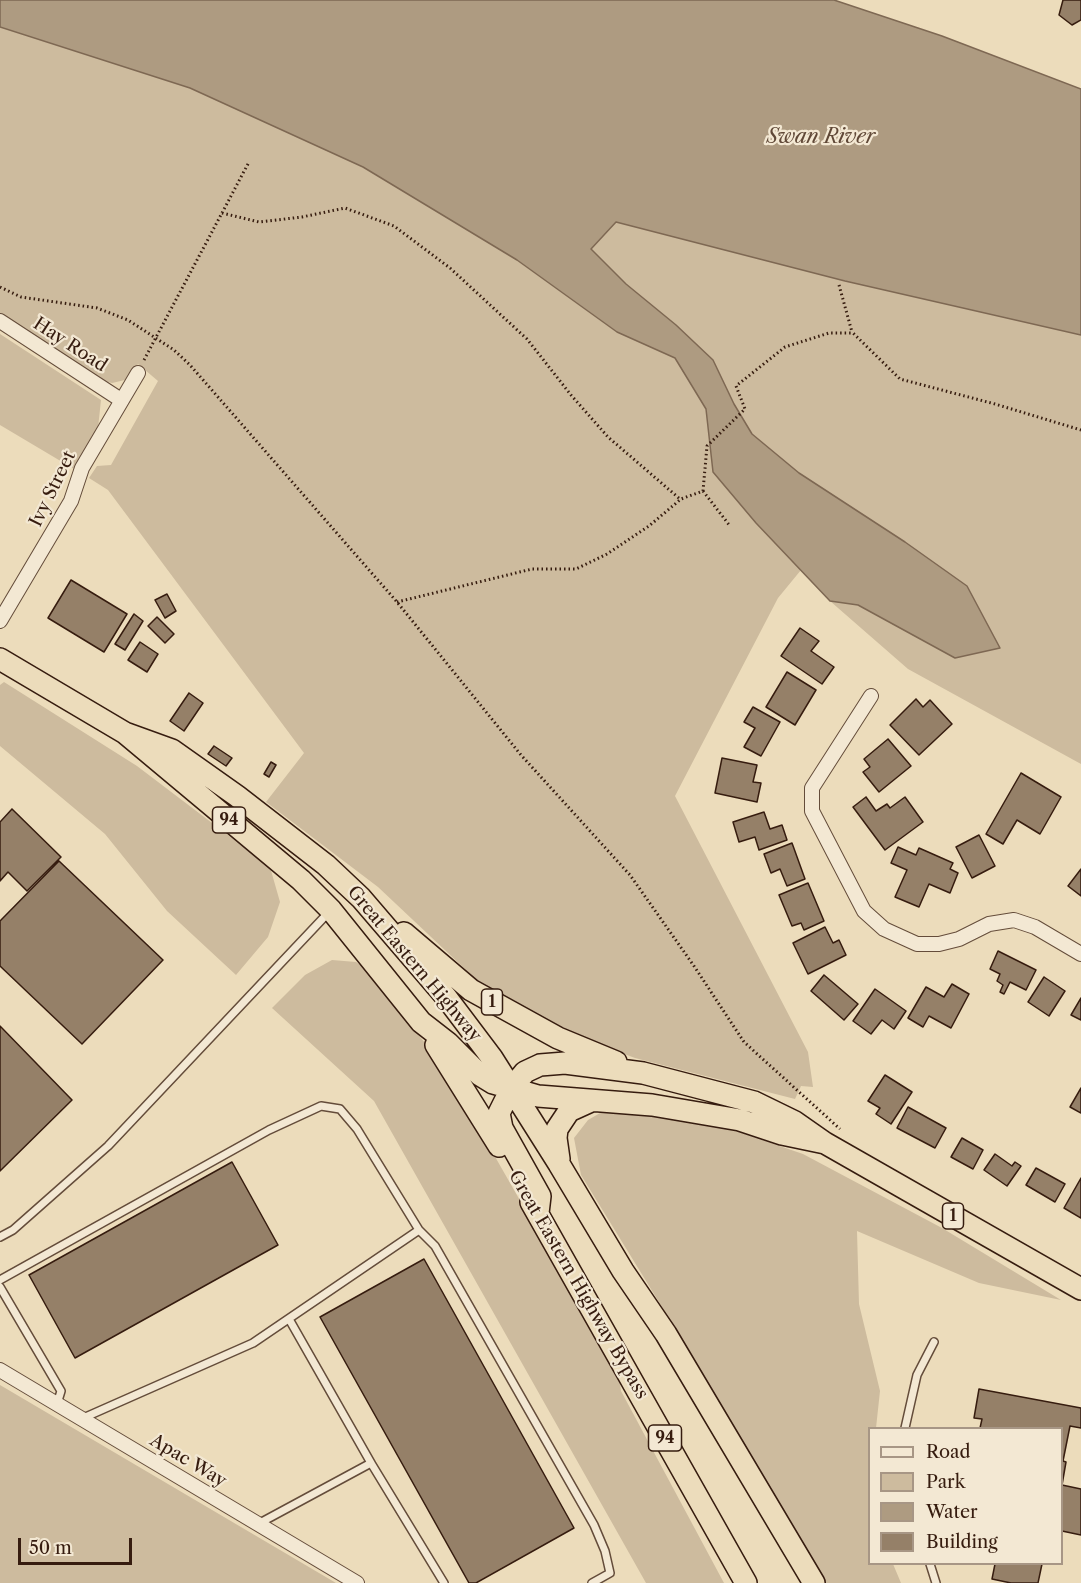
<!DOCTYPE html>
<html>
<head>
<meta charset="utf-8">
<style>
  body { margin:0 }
  #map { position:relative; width:1081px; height:1583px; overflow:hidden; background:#ecdcbb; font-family:"Libre Caslon Text",serif }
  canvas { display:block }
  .legend { position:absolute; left:868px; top:1427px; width:195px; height:138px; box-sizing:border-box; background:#f3e8d3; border:2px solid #a79685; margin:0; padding:8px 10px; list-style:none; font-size:18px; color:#361c0f }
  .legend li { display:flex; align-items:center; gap:12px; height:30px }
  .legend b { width:30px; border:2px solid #a79685 }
  .scale { position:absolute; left:18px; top:1538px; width:114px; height:27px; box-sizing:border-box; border:3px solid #361c0f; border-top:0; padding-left:8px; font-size:18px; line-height:21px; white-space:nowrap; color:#361c0f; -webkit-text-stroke:4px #f3e8d3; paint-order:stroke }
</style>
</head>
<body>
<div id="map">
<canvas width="1081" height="1583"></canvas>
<ul class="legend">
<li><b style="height:8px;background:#f3e8d3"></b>Road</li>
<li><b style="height:16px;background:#cdbb9e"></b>Park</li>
<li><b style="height:16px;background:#ae9b81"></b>Water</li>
<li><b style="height:16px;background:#958068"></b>Building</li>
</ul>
<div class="scale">50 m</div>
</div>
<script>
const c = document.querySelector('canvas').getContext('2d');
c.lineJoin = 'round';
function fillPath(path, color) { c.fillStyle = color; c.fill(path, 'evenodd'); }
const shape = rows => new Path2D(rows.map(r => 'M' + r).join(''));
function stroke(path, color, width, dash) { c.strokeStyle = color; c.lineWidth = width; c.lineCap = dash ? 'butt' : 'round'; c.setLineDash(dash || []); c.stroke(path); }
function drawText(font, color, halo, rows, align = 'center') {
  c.font = font + ' "Libre Caslon Text",serif'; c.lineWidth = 4.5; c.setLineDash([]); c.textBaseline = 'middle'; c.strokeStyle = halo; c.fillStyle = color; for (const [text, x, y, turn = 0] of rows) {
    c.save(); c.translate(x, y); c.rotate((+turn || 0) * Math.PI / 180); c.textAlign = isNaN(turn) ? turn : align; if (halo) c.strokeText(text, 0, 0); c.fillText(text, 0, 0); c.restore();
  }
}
const green = shape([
  [0,27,190,88,363,167,517,260,617,332,675,358,706,409,713,472,801,570,778,598,675,796,808,1052,813,1087,801,1086,795,1099,635,1058,555,1028,482,985,378,887,266,802,304,753,108,490,89,478,97,466,111,465,158,381,138,364,125,380,112,383,96,379,0,315],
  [616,222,845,281,1081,335,1081,764,908,669,830,601,858,605,955,658,799,473,752,434,734,404,713,360,676,325,626,284,591,249],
  [0,334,101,400,98,428,74,469,0,425],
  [4,682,137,766,270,867,280,902,268,937,236,975,167,911,105,834,0,746,0,685],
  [332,960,356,962,370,972,445,1069,619,1374,621,1391,724,1583,646,1583,374,1101,272,1008,305,975],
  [607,1109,721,1126,803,1154,942,1228,1061,1300,979,1283,857,1231,859,1304,880,1391,876,1428,870,1428,870,1564,893,1564,901,1583,826,1583,662,1307,581,1175,574,1138,588,1120],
  [0,1385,336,1583,0,1583]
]);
const water = shape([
  [0,0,834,0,942,36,1081,89,1081,335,845,281,616,222,591,249,626,284,676,325,713,360,734,404,752,434,799,473,905,542,967,586,1000,648,955,658,858,605,830,601,756,523,713,472,706,409,675,358,617,332,517,260,363,167,190,88,0,27,0,0]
]);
const building = shape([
  [1063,0,1081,0,1081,20,1072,25,1059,15,1063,0],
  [71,580,127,614,104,652,48,618,71,580],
  [167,594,176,611,165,618,155,600,167,594],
  [134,614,143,621,125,650,115,644,134,614],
  [157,617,174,634,165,643,148,626,157,617],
  [800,628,819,641,811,651,834,667,822,684,781,656,800,628],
  [140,642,158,654,147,672,128,660,140,642],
  [787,672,816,690,795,725,766,707,787,672],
  [189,693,203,703,184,731,170,721,189,693],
  [916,699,923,707,930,700,952,724,919,755,890,725,916,699],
  [753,707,780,722,761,756,744,747,755,728,744,722,753,707],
  [888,739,911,766,879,792,863,772,870,767,864,759,888,739],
  [214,746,232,758,226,766,208,754,214,746],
  [722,758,757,765,753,782,761,783,757,802,715,793,722,758],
  [271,762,276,765,269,777,264,774,271,762],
  [1021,773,1061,797,1040,834,1017,820,1003,844,986,834,1021,773],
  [866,797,876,811,887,804,890,808,905,797,923,822,885,850,853,807,866,797],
  [12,809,61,857,27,891,8,872,0,881,0,822,12,809],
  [764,812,770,829,782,825,787,840,759,850,755,837,739,842,733,822,764,812],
  [979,835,995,866,972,878,956,847,979,835],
  [792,843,805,879,787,886,780,869,771,873,764,854,792,843],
  [898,847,916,855,919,848,953,863,950,869,958,873,950,893,929,884,919,907,895,897,907,870,891,863,898,847],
  [59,861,163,960,82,1044,0,966,0,921,59,861],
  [1081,869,1081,896,1068,886,1081,869],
  [808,883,824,921,804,930,801,923,792,926,779,895,808,883],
  [825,927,833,943,839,940,846,955,808,974,793,943,825,927],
  [998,951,1036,970,1026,990,1010,982,1004,994,1000,992,1003,985,997,981,1000,974,990,969,998,951],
  [824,975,858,1004,844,1020,811,991,824,975],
  [1044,977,1065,991,1049,1016,1028,1002,1044,977],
  [952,984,969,994,951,1028,929,1016,923,1027,908,1018,926,987,944,997,952,984],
  [875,989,906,1011,894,1029,882,1020,871,1034,853,1021,875,989],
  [1081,998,1081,1020,1071,1015,1081,998],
  [0,1026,72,1100,0,1171,0,1026],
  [885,1075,912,1092,891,1124,876,1114,880,1108,868,1101,885,1075],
  [1081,1088,1081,1113,1070,1107,1081,1088],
  [908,1107,946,1128,935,1148,897,1128,908,1107],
  [962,1138,983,1150,973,1169,951,1157,962,1138],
  [995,1154,1012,1166,1015,1162,1021,1166,1007,1186,984,1170,995,1154],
  [232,1162,278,1245,75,1358,29,1275,232,1162],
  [1036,1168,1065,1184,1055,1202,1026,1185,1036,1168],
  [1081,1178,1081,1218,1064,1208,1081,1178],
  [424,1259,574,1528,476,1583,469,1583,320,1317,424,1259],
  [979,1389,1081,1408,1081,1428,1070,1426,1063,1461,1066,1462,1062,1485,1081,1489,1081,1535,1062,1531,1062,1428,980,1428,982,1419,974,1418,979,1389],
  [995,1564,1042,1564,1038,1583,1011,1583,992,1579,995,1564]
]);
const path = shape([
  [222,213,259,222,302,217,345,208,394,226,450,268,527,339,571,395,608,437,680,499],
  [839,285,852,332],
  [0,287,21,297,97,308,128,320,174,350,190,365,397,602,521,755,630,875,694,966,744,1042,840,1129],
  [144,360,249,162],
  [703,491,730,526],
  [397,602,532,569,576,569,607,554,649,526,681,499,703,491,707,446,745,409,736,386,785,347,829,333,853,333,900,379,995,404,1081,430]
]);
const service = shape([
  [419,1230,435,1246,594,1525,605,1551,610,1573,592,1583],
  [0,1237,13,1230,108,1146,329,912],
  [0,1280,269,1130,321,1106,340,1109,357,1129,419,1230,253,1343,81,1419],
  [0,1287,61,1391,57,1404],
  [289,1319,371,1463,444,1583],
  [905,1428,917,1375,934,1342],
  [258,1524,371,1463],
  [930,1564,936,1583]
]);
const minor = shape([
  [0,321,121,400],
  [0,621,71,501,82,468,138,373],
  [871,696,812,788,812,811,864,911,884,929,917,944,939,944,959,939,989,924,1014,920,1035,927,1081,954],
  [0,1370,357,1583]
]);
const trunk = shape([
  [0,659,125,733,301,880,331,910,421,1022,448,1043,480,1075,493,1083,538,1096,652,1105,740,1120,782,1134,825,1143],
  [125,733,172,750,237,796,326,865,361,898,446,997,492,1058,559,1164,623,1271,666,1334,814,1583],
  [404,933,471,990,558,1038,616,1062],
  [436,1045,499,1146],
  [559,1159,556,1138,557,1129,569,1111,591,1101],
  [531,1202,746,1583],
  [538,1213,540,1196,502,1128,499,1113,511,1089,525,1072,540,1065,565,1063,643,1073,754,1102,795,1122,825,1143,1081,1289]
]);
const shields = [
  [229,820,33],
  [492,1002,21],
  [953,1216,21],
  [665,1438,33]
];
const shieldNames = [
  ["94",229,820],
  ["1",492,1002],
  ["1",953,1216],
  ["94",665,1438]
];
const streetNames = [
  ["Hay Road",70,345,33],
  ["Ivy Street",53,489,-64],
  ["Great Eastern Highway",414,964,50],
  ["Great Eastern Highway Bypass",578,1285,60],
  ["Apac Way",188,1461,31]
];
const waterNames = [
  ["Swan River",821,137]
];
fillPath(green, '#cdbb9e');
fillPath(water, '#ae9b81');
stroke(water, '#7e6853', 1.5);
fillPath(building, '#958068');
stroke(building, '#361c0f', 1.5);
stroke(service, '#644c3a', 10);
stroke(minor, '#644c3a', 16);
stroke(trunk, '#361c0f', 24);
stroke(path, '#361c0f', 3, [1.5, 3]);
stroke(service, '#f3e8d3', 7);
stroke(minor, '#f3e8d3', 14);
stroke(trunk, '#ecdcbb', 21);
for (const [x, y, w] of shields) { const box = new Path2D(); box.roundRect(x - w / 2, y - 13, w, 26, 4.5); c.fillStyle = '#f3e8d3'; c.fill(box); stroke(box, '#361c0f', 1.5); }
drawText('bold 16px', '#361c0f', null, shieldNames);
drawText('18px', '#361c0f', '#f3e8d3', streetNames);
drawText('italic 20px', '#604837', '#f3e8d3', waterNames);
</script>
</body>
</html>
